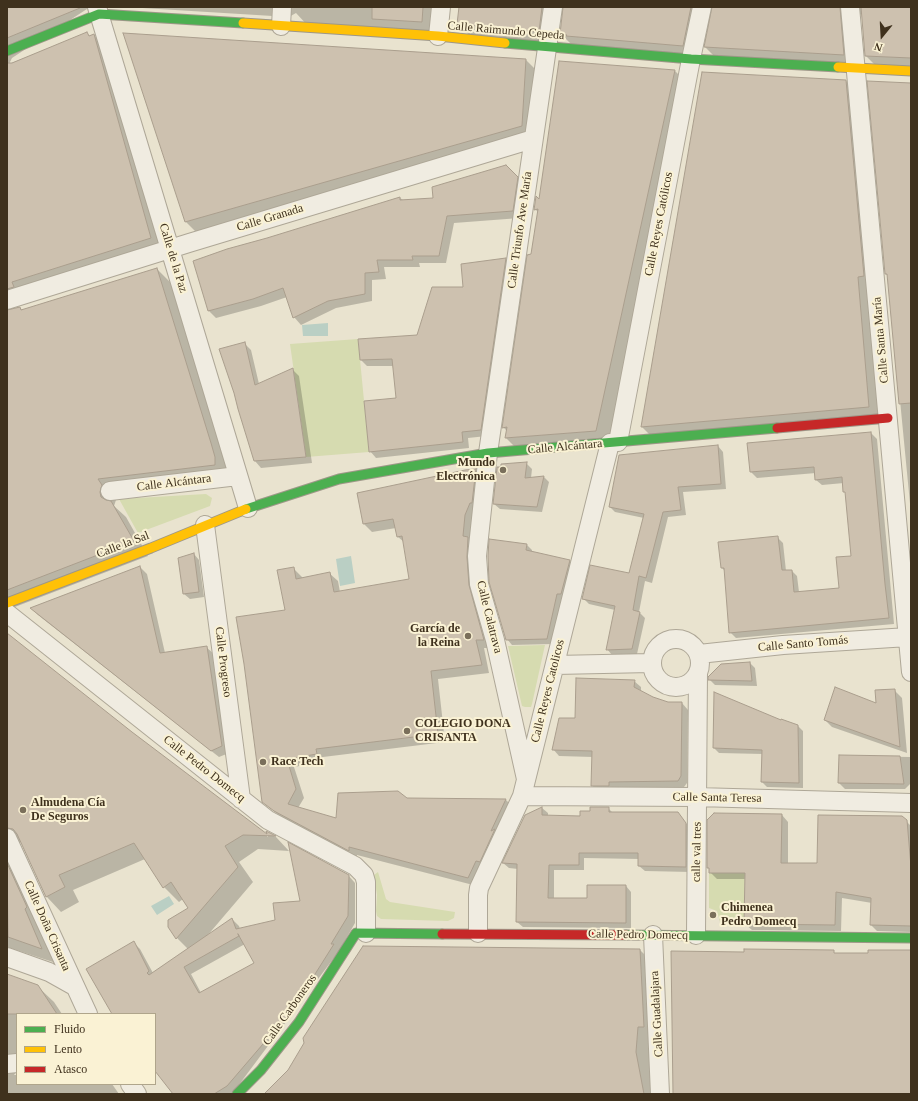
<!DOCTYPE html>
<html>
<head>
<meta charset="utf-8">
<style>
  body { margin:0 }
  #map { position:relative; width:918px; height:1101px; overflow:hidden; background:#e9e3cf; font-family:Georgia,serif }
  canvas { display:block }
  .frame { position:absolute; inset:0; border:8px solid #3f311d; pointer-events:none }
  .legend { position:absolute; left:16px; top:1013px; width:140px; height:72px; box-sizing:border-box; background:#faf2d4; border:1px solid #afa58b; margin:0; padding:5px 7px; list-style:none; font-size:12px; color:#3f311d }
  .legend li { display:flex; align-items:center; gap:8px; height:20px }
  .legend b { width:20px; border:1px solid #afa58b }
  .north { position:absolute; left:862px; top:16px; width:40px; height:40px; -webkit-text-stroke:3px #faf2d4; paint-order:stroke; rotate:198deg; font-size:11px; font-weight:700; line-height:16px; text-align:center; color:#3f311d }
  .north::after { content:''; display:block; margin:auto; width:14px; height:18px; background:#3f311d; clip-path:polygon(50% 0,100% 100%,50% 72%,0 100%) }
</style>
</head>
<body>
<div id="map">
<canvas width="918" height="1101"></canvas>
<div class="frame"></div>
<ul class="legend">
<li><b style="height:5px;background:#4caf50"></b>Fluido</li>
<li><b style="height:5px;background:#ffc107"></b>Lento</li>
<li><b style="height:5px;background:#c62828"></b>Atasco</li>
</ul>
<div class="north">N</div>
</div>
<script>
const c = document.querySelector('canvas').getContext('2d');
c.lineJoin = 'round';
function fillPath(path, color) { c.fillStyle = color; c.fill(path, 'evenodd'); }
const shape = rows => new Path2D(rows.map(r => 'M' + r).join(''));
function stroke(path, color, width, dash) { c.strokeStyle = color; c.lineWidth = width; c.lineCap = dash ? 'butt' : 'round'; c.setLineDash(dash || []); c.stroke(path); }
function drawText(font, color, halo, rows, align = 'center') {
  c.font = font + ' Georgia,serif'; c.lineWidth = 4; c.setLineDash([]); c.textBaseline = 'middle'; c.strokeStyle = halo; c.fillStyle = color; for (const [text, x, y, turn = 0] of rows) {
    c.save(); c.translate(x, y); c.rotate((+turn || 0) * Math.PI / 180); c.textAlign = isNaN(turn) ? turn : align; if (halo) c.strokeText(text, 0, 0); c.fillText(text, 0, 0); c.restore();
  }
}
const green = shape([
  [358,339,369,452,306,457,290,344],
  [206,494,212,498,210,506,138,533,119,499],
  [545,645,532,704,531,707,525,707,522,706,508,646],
  [378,872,386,899,390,902,455,912,454,918,448,921,381,919,377,916,376,911,377,895,374,875],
  [709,873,745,873,744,922,720,922,717,911,709,908]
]);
const water = shape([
  [328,323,328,336,303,336,302,325],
  [351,556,355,583,340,586,336,559],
  [169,896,174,904,157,915,151,906]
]);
const shadow = shape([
  [7,7,90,7,12,58,9,64,87,33,90,37,94,35,109,50,165,253,28,302,14,307,13,310,20,308,23,311,157,269,172,284,230,473,112,493,116,500,114,506,126,517,148,556,7,610],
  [126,7,440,7,438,38,309,27,296,13,289,17],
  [460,7,911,7,911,73,882,72,866,56,862,13,856,19,859,70,721,63,705,47,712,12,708,21,699,61,577,50,561,34,564,14,560,17,555,47,474,40,458,24],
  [526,60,542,76,538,142,202,238,186,222],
  [560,62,675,71,691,87,612,447,522,454,506,438,507,431,503,427,532,255,538,212,535,209,540,201],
  [846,81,862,97,885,423,658,443,642,427],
  [911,84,911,514,888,276,886,274],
  [506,166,525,185,520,218,454,223,446,263,419,263,420,267,384,267,386,279,372,280,372,301,336,308,301,325,294,317,287,297,261,306,216,318,209,311,267,239,400,198,403,200,434,199],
  [505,259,512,265,487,436,468,438,469,448,376,458,370,451,397,399,394,366,367,366,361,360,418,336,464,288],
  [244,343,251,350,259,384,292,369,299,376,312,463,261,468,255,461],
  [871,433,877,439,894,624,736,638,730,632,725,571,722,568,777,537,783,543,786,571,792,571,797,576,799,592,840,589,852,557,847,494,844,491,844,483,822,485,816,480,816,473,757,478,751,472],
  [718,446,723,452,726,489,683,492,686,515,668,517,652,583,645,581,639,612,645,618,637,654,612,655,607,649,615,610,589,604,583,598,630,575,644,518,615,512,610,507],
  [526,463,532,469,531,478,544,477,549,482,542,512,500,509,494,504],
  [475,470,484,478,480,511,492,648,484,648,489,673,438,679,445,742,323,757,324,762,294,767,304,798,298,808,337,819,407,799,506,800,514,808,477,886,357,855,357,858,283,819,263,802,286,611,293,568,302,577,302,579,329,573,338,581,340,592,410,580,404,542,398,537,396,528,372,532,364,524,359,493],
  [527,545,532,550,532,553,569,561,575,567,552,644,512,645,507,639],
  [194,554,199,560,204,597,190,599,184,594],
  [140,567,147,574,165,653,206,647,214,654,229,753,219,757,38,615,31,608],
  [7,634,131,732,268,837,268,833,276,837,289,851,258,849,239,862,253,882,207,936,232,919,239,926,240,929,276,921,301,902,348,875,355,883,355,923,339,951,232,1094,174,1094,155,1068,155,1014,114,1014,133,942,140,949,153,973,188,949,177,938,169,927,190,908,183,899,179,902,164,887,145,859,73,890,79,902,61,912,47,897,22,842,17,843,56,963,7,947],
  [245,944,255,964,201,993,191,974],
  [750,663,755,668,757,686,715,685,709,679],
  [634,681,641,687,641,691,653,698,668,703,682,703,688,710,687,783,684,787,615,788,598,792,592,785,593,757,559,756,553,749,575,719],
  [894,690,902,698,907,753,832,727,825,720,877,704],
  [782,721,798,726,803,731,803,788,767,787,762,782,763,754,719,753,714,748],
  [840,756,911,757,911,783,905,789,845,789,839,783],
  [542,808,548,813,548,816,581,817,591,812,608,808,613,813,678,814,692,830,691,872,645,871,639,866,639,859,584,858,584,870,554,870,554,899,588,899,626,886,631,892,631,928,523,927,517,922,518,869,509,868,503,863,525,816],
  [782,815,788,822,788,864,818,864,902,817,911,826,911,932,877,931,871,925,872,903,842,898,841,931,752,930,745,924,746,879,717,879,710,872,710,869,708,867],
  [640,950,656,966,656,1094,266,1094],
  [7,975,37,986,54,1002,62,1014,17,1014,17,1071,14,1075,17,1075,17,1084,112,1084,119,1094,7,1094]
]);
const building = shape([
  [7,7,80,7,80,8,7,38,7,7],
  [372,7,423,7,422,22,372,19,372,7],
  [459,7,542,7,539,32,457,24,459,7],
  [563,7,691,7,683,46,566,36,567,35,560,34,563,7],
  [712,7,840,7,844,55,704,47,712,7],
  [861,7,911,7,911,58,865,56,861,7],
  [87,32,89,36,94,34,151,238,12,282,14,287,7,289,7,63,12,63,87,32],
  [123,33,526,59,522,126,185,222,123,33],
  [559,61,675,70,596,431,505,438,507,427,502,428,527,255,531,254,538,209,534,210,536,196,539,199,559,61],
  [702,72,846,80,864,276,858,277,869,407,641,427,702,72],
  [867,81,911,83,911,403,899,404,887,274,885,274,867,81],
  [506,165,518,177,513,211,447,216,439,256,412,256,413,260,377,260,379,272,365,273,365,294,328,301,293,318,283,288,253,299,208,311,193,261,227,249,267,238,400,197,400,200,433,198,432,187,506,165],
  [506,258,481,430,462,432,463,442,369,452,364,401,396,398,392,359,360,360,358,339,417,335,432,287,463,287,461,264,506,258],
  [157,268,211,443,215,457,215,465,98,479,102,485,100,492,101,497,106,500,111,501,134,541,7,590,7,310,20,307,21,310,157,268],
  [245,342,255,385,293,368,306,457,254,461,238,409,234,393,219,349,245,342],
  [871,432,885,584,889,618,729,633,724,568,721,568,718,542,778,536,782,570,792,570,794,592,839,588,836,557,851,556,845,492,843,492,842,477,815,480,814,467,750,472,747,443,871,432],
  [718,445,721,484,678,487,681,510,663,512,646,578,639,576,633,610,640,612,632,649,606,650,615,606,582,599,590,565,629,573,644,514,609,507,619,455,718,445],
  [527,462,525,478,544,476,537,507,493,504,497,467,501,467,501,464,527,462],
  [476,469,472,503,470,503,465,515,463,536,468,537,467,557,469,585,484,640,476,640,482,665,431,671,438,734,316,749,317,754,287,759,296,789,288,804,336,818,338,793,398,791,407,798,506,799,491,831,495,829,480,862,476,861,468,878,349,847,349,851,274,811,262,802,244,664,236,617,285,610,277,570,294,567,296,579,330,572,334,592,409,579,402,536,397,537,393,519,363,524,357,493,465,470,476,469],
  [489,539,527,544,526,550,570,560,561,594,557,594,547,639,506,640,489,582,488,556,489,539],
  [194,553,199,592,183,594,178,558,194,553],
  [140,566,160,653,207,646,222,746,211,751,30,608,140,566],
  [7,633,132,732,267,834,266,831,276,836,243,835,225,846,238,867,176,939,168,927,168,920,188,908,171,882,163,888,134,843,59,875,65,887,46,897,17,834,13,829,7,828,7,633],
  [750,662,752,681,708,680,708,677,721,664,750,662],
  [576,678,635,680,634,687,653,697,668,702,682,702,681,776,678,781,609,782,609,786,591,786,592,751,552,750,559,718,575,718,576,678],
  [835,687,876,703,875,690,895,689,900,747,824,720,835,687],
  [714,692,781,720,781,719,798,725,799,783,761,782,762,750,713,748,714,692],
  [839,755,900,756,904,784,838,783,839,755],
  [542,807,542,815,580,816,580,811,590,811,590,807,609,807,609,812,678,812,686,823,686,867,638,866,638,853,579,853,579,865,549,865,548,898,587,898,587,885,626,885,626,923,516,922,517,864,502,863,525,815,542,807],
  [714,813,782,814,781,863,817,863,818,815,902,816,907,820,911,867,911,926,870,925,871,898,836,892,835,925,744,924,745,873,709,873,709,868,707,868,707,820,714,813],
  [288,842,349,875,348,916,331,944,334,944,293,1009,227,1086,214,1094,173,1094,155,1071,155,1014,112,1014,86,969,134,941,149,971,147,973,149,975,232,918,236,929,275,920,273,903,300,901,288,842],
  [238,934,254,963,199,993,184,967,239,936,238,934],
  [7,863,27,907,25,909,42,949,8,937,7,863],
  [363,946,640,949,644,1027,638,1027,636,1052,644,1094,264,1094,288,1070,304,1043,303,1038,363,946],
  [744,949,834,950,834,953,868,953,868,950,911,950,911,1094,673,1094,671,951,744,952,744,949],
  [7,974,38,985,57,1014,7,1014,7,974]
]);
const street = shape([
  [97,7,248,508],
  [850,7,911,672],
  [281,26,282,7],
  [438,36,441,7],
  [7,300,189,243,533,139],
  [618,442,691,59,702,7],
  [110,491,238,476],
  [205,525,241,799],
  [7,613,268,820,355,866,364,875,366,882,366,933],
  '652 663a24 24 0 1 1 48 0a24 24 0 1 1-48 0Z',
  [699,654,783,645,908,637],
  [555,665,651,663],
  [526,779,495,640,479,584,477,556,488,453,553,7],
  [522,796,697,797,911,803],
  [7,838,88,1014],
  [478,933,478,895,479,888,522,796,610,443],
  [653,935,660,1094],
  [696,935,698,672],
  [7,957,49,972,74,986],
  [7,1064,17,1063],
  [130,1084,137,1094]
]);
const fast = shape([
  [505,43,691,59,838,67],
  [7,51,99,14,243,23],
  [246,509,339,479,488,453,777,428],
  [626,935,911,938],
  [237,1094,261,1070,299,1022,356,933,442,934]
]);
const slow = shape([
  [243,23,438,36,505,43],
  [838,67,911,71],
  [7,603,151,548,246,509]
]);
const jam = shape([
  [777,428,888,418],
  [442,934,626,935]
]);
const markers = [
  [503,470,4,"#7a6f5b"],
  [468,636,4,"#7a6f5b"],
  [407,731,4,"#7a6f5b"],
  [263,762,4,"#7a6f5b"],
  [23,810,4,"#7a6f5b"],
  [713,915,4,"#7a6f5b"]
];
const streetNames = [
  ["Calle Raimundo Cepeda",506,31,5],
  ["Calle Granada",270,218,-17],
  ["Calle Reyes Católicos",659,224,-79],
  ["Calle Triunfo Ave María",520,230,-82],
  ["Calle de la Paz",173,258,73],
  ["Calle Santa María",881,340,-95],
  ["Calle Alcántara",565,447,-5],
  ["Calle Alcántara",174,483,-7],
  ["Calle la Sal",123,545,-21],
  ["Calle Calatrava",489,617,76],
  ["Calle Santo Tomás",803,644,-5],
  ["Calle Progreso",223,662,83],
  ["Calle Reyes Catolicos",548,691,-76],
  ["Calle Pedro Domecq",204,769,38],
  ["Calle Santa Teresa",717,798,1],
  ["calle val tres",697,852,-89],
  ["Calle Doña Crisanta",47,926,66],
  ["Calle Pedro Domecq",638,935,1],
  ["Calle Carboneros",290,1010,-55],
  ["Calle Guadalajara",657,1014,-93]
];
const poiNames = [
  ["Mundo",495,463,"right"],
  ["Electrónica",495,477,"right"],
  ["García de",460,629,"right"],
  ["la Reina",460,643,"right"],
  ["COLEGIO DONA",415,724],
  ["CRISANTA",415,738],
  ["Race Tech",271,762],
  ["Almudena Cía",31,803],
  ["De Seguros",31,817],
  ["Chimenea",721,908],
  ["Pedro Domecq",721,922]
];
fillPath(green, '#d6dbb0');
fillPath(water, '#bacfc4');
fillPath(shadow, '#0003');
fillPath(building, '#cdc1af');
stroke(building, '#aa9e8d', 1);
stroke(street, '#aea797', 20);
stroke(fast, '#9e9788', 11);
stroke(slow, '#9e9788', 11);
stroke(jam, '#9e9788', 11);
stroke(street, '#f0ece1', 18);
stroke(fast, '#4caf50', 9);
stroke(slow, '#ffc107', 9);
stroke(jam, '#c62828', 9);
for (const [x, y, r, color] of markers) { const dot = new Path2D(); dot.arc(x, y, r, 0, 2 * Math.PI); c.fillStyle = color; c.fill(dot); stroke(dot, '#faf2d4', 1.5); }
drawText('12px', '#3f311d', '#faf2d4', streetNames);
drawText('bold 12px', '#3f311d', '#faf2d4', poiNames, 'left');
</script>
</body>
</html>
